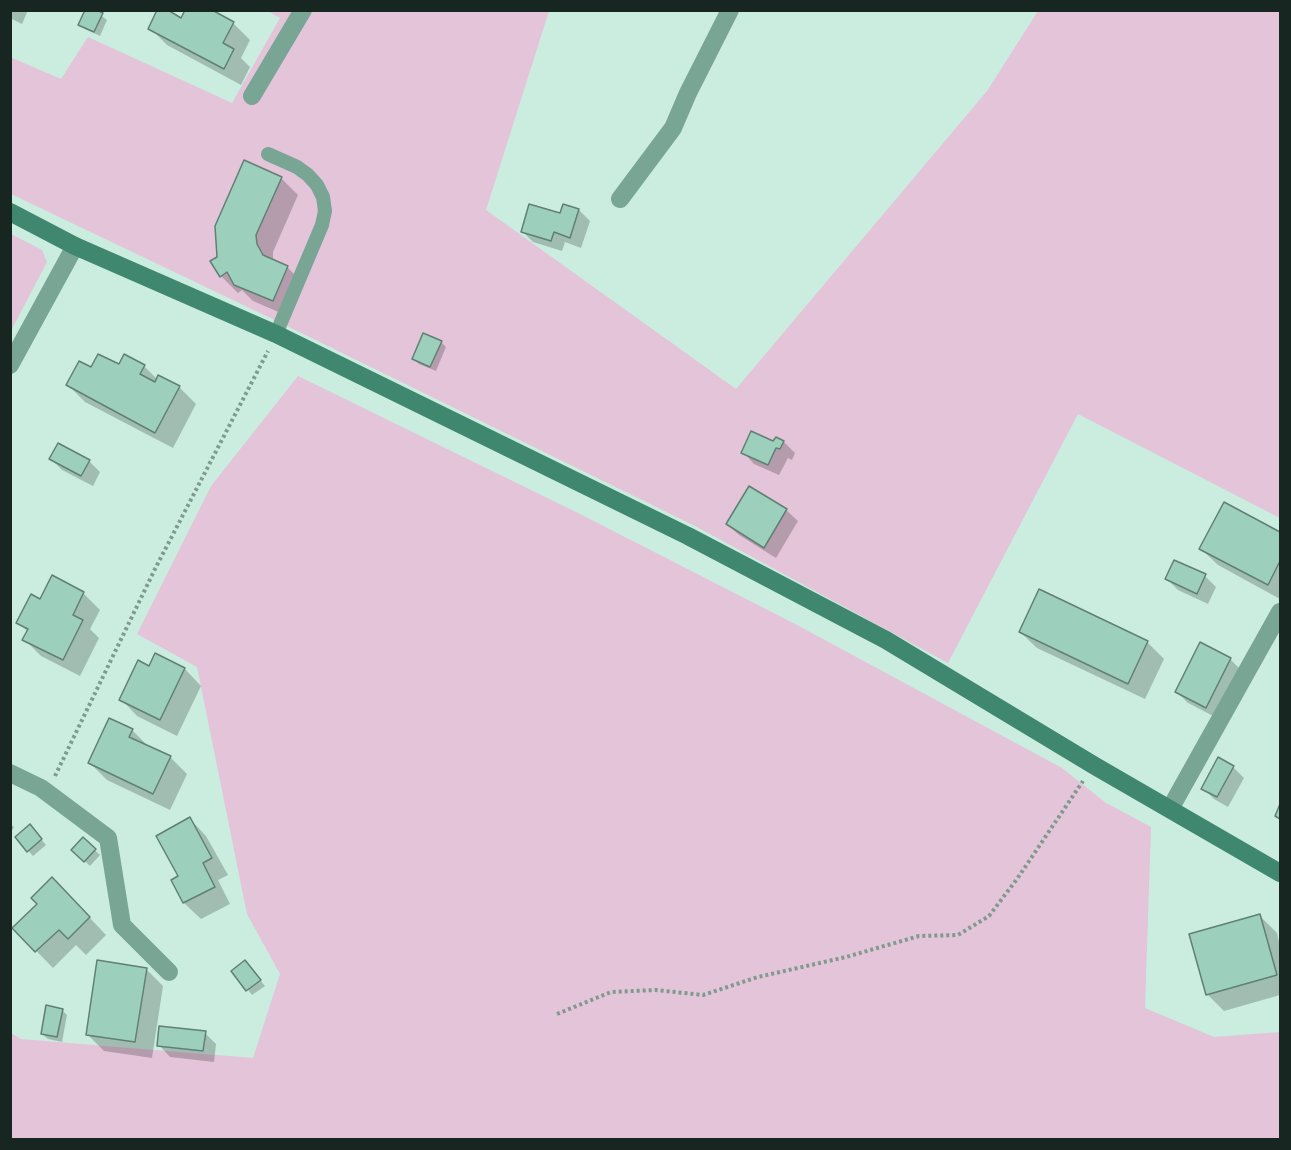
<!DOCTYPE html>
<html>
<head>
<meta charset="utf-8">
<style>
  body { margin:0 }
  #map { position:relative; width:1291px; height:1150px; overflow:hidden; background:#caeddf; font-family:Roboto,sans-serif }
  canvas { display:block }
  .frame { position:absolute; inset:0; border:12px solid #182621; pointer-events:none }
</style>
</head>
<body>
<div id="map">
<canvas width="1291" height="1150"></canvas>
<div class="frame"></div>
</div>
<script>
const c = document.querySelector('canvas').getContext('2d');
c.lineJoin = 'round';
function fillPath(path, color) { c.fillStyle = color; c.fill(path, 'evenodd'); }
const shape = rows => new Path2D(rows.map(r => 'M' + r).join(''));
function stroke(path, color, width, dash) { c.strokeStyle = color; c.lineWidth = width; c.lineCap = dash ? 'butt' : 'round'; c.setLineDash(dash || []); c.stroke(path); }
const green = shape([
  [268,11,549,11,486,210,736,389,987,91,1038,11,1280,11,1280,518,1078,414,948,663,695,526,281,323,11,194,10,57,61,79,88,37,232,103,280,18],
  [11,234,42,250,47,262,11,331],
  [298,376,578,513,797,625,1062,768,1106,803,1151,827,1145,1008,1214,1037,1280,1032,1280,1139,11,1139,11,1033,21,1039,253,1058,280,974,247,914,197,667,137,634,211,486]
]);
const shadow = shape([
  [10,10,28,10,22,24,10,18],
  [94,10,107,20,100,36,85,29,80,24],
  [182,20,233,23,250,40,241,58,250,67,241,85,167,45,150,28],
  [281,178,298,195,273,252,273,261,287,267,304,284,290,317,253,301,242,290,238,293,221,276,219,258],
  [564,206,579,210,590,221,581,248,565,242,562,251,533,242,522,231,561,215],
  [441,342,446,347,436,371,419,364,414,359],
  [120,366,144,366,158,380,179,387,196,404,173,448,85,402,68,385,92,369],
  [776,439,784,442,795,453,792,460,788,458,779,475,754,464,743,452,774,443],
  [51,459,89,461,100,472,93,486,62,470],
  [750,488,786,510,798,521,776,558,739,535,727,524],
  [1225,504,1280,534,1280,599,1218,565,1201,549],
  [1205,576,1216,587,1208,604,1178,590,1167,579],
  [83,593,100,610,90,629,99,638,80,676,41,656,24,639,28,632,18,622,41,601],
  [1020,632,1147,642,1164,659,1145,699,1037,648],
  [156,655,185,669,201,686,177,736,137,716,121,699,150,668],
  [1230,659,1241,670,1217,718,1188,703,1177,692],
  [132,730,149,747,170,757,187,774,170,810,107,780,90,763],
  [1233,767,1244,778,1228,807,1214,799,1203,788],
  [190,819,206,836,228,875,218,880,230,904,201,919,184,903,173,881,180,877],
  [10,824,14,827,10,834],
  [35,832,46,845,33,856,17,838],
  [83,839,100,855,90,866,73,850],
  [69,896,106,935,86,955,76,945,53,968,14,928],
  [1260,916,1277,933,1280,946,1280,995,1224,1011,1207,994],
  [245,962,265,986,252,995,233,971],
  [146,969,163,986,152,1058,104,1051,87,1034],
  [62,1010,67,1015,62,1042,48,1039,42,1034],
  [205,1033,216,1044,214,1062,170,1057,159,1045]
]);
const building = shape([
  [85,10,97,10,103,13,94,32,78,25,85,10],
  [157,10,168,10,181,18,185,10,212,10,234,22,223,43,234,49,224,69,148,29,157,10],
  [244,160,282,177,256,235,257,244,263,255,288,266,273,301,234,285,227,272,220,277,210,261,217,257,215,226,244,160],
  [529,204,560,213,563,204,579,209,570,238,554,232,551,241,521,232,529,204],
  [423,333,442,341,430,367,412,359,423,333],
  [98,354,119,364,124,354,145,365,140,374,155,382,158,375,180,386,155,433,66,385,79,361,91,367,98,354],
  [751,431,773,441,776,437,784,441,780,449,776,448,768,465,741,453,751,431],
  [58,443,90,460,81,476,49,459,58,443],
  [749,486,787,509,764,548,726,524,749,486],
  [1224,502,1280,532,1280,561,1268,585,1199,549,1224,502],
  [1174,560,1206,574,1197,594,1165,579,1174,560],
  [52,575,84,592,73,615,83,620,63,660,22,640,28,629,16,623,31,594,40,599,52,575],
  [1039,589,1148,641,1128,684,1019,632,1039,589],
  [1200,642,1231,658,1206,708,1175,692,1200,642],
  [155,653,185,668,160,720,119,700,138,660,149,666,155,653],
  [109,718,133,729,129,737,171,756,153,794,88,763,109,718],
  [1218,757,1234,766,1217,797,1201,789,1218,757],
  [1280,804,1280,819,1275,816,1280,804],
  [190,817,212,858,203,863,215,887,183,903,171,880,178,876,156,836,190,817],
  [30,824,42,839,27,852,15,837,30,824],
  [83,837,96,849,84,862,71,850,83,837],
  [52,877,90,917,68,939,59,930,35,952,12,928,37,904,31,898,52,877],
  [1260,914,1277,975,1206,995,1189,934,1260,914],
  [97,960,147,968,135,1042,86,1035,97,960],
  [245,960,261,980,246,991,231,971,245,960],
  [46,1005,63,1009,57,1037,41,1034,46,1005],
  [159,1026,206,1031,203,1051,157,1046,159,1026]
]);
const path = shape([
  [55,776,155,569,268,351],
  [557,1014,611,992,656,990,703,995,758,977,846,957,919,936,958,935,989,916,1017,879,1083,781]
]);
const lane = shape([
  [268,154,297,167,308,175,317,185,323,197,325,211,322,225,276,334]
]);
const street = shape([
  [252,96,303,10],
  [620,199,673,128,688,93,730,10],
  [10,365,75,246],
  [10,773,41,788,108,838,122,925,169,972],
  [1170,809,1280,612]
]);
const secondary = shape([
  [10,212,75,246,276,334,688,536,886,640,1095,766,1280,873]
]);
fillPath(green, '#e3c4d8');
fillPath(shadow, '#0003');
fillPath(building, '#9dcfbd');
stroke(building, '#608074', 1.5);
stroke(path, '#809a90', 4, [3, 3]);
stroke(lane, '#79a595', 14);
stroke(street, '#79a595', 18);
stroke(secondary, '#408770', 18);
</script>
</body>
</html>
